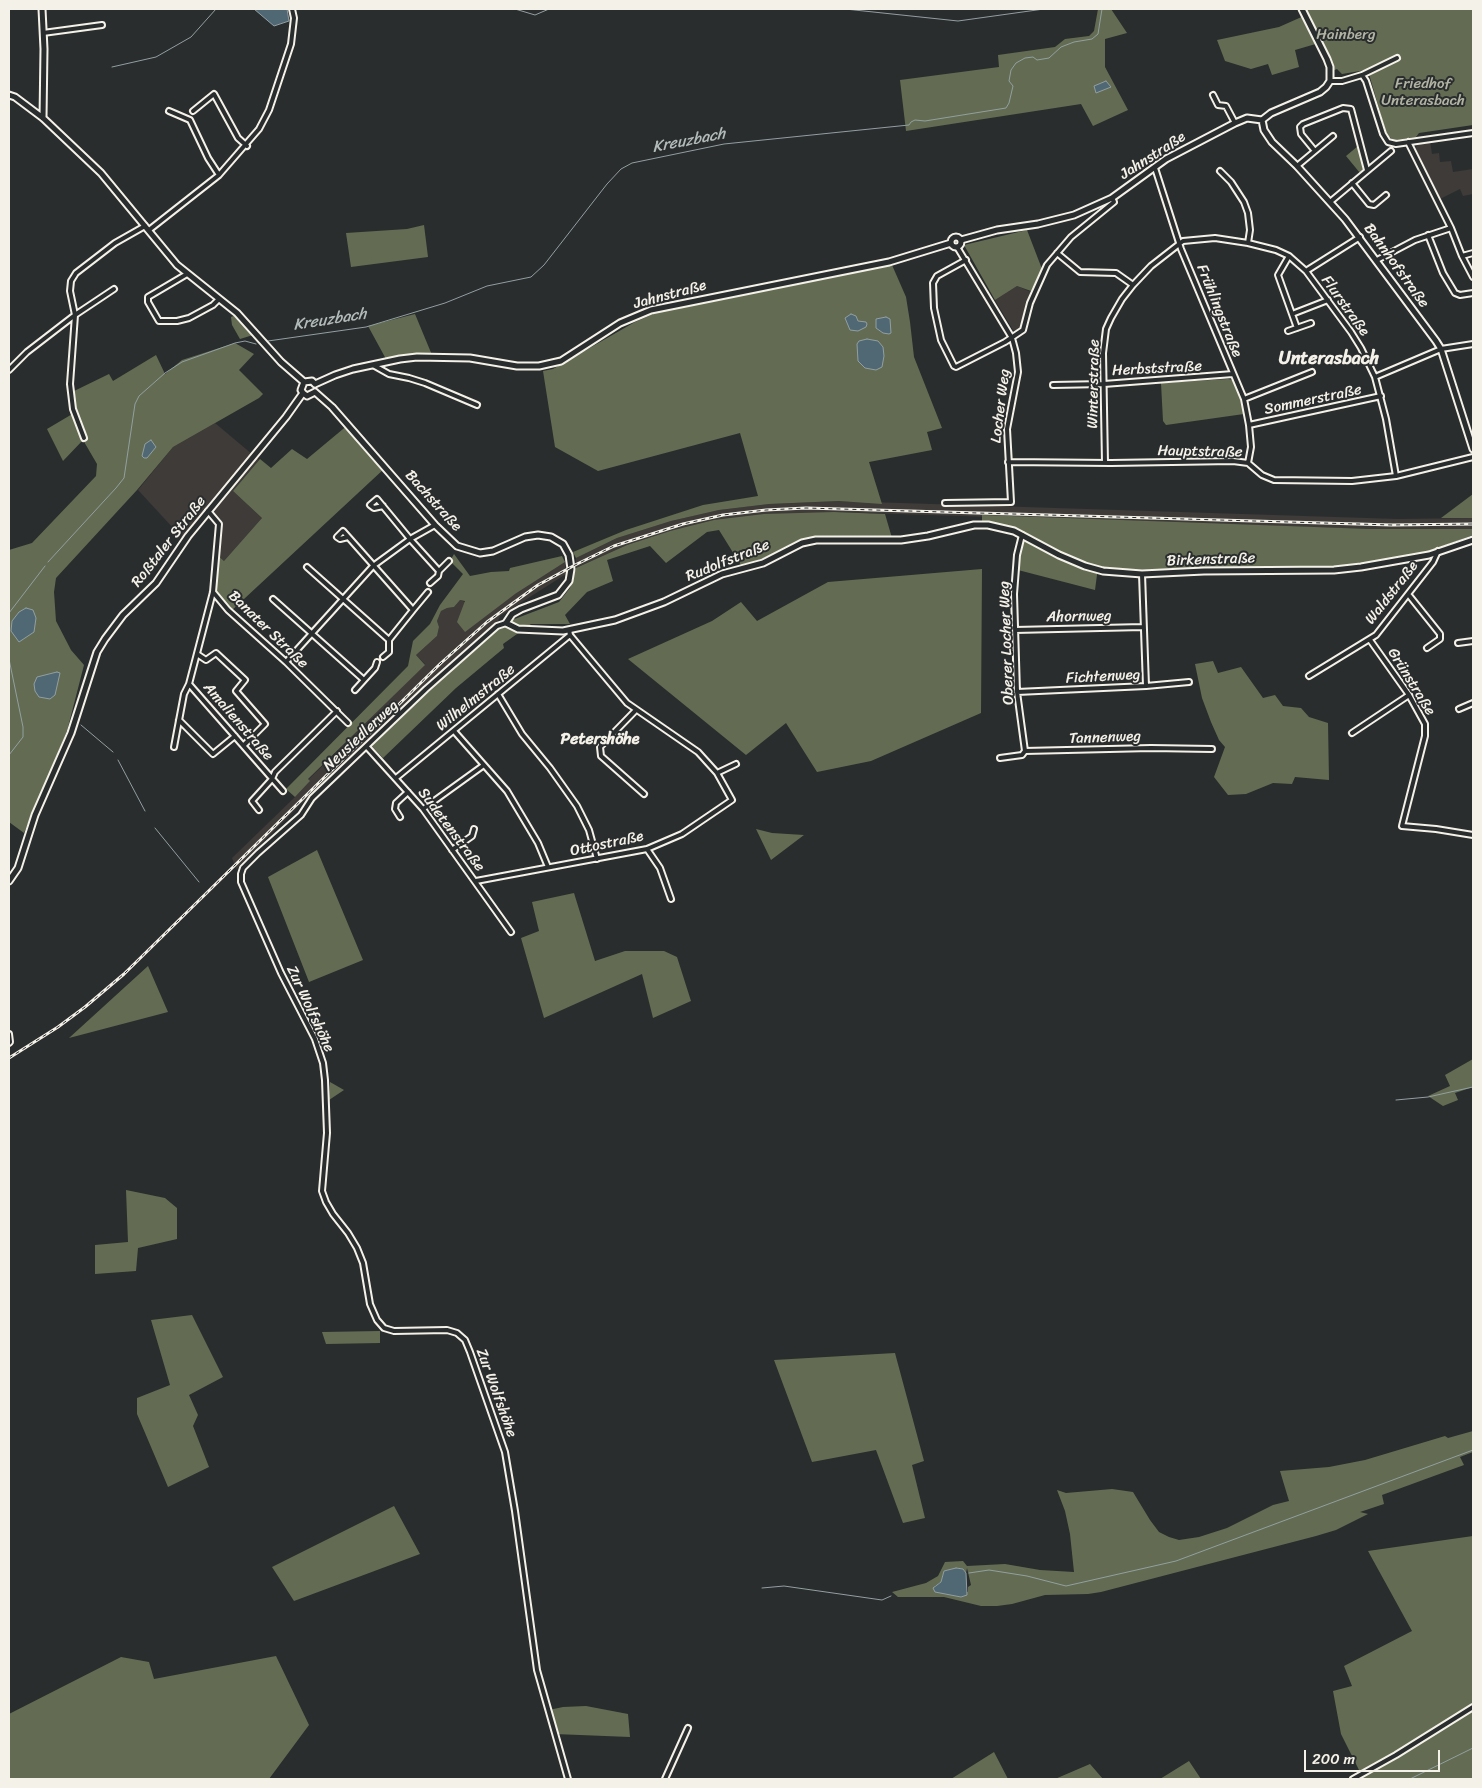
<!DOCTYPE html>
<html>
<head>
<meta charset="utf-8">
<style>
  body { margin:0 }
  #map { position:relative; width:1482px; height:1788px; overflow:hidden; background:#2a2d2e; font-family:Sriracha,sans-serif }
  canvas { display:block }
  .frame { position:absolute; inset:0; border:10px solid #f4f1e8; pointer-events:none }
  .scale { position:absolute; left:1304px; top:1750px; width:136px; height:22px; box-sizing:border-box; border:2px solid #f4f1e8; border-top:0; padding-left:6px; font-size:15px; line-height:18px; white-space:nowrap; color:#f4f1e8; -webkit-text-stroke:4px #2a2d2e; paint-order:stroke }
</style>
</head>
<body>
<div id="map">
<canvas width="1482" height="1788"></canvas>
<div class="frame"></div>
<div class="scale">200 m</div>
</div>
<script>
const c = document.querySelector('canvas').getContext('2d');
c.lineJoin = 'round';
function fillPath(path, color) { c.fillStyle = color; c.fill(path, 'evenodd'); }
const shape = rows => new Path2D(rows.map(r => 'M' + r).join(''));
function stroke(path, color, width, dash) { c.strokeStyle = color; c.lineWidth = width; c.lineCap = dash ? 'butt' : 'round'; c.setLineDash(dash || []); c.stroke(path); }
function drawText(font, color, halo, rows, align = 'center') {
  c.font = font + ' Sriracha,sans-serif'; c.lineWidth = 4; c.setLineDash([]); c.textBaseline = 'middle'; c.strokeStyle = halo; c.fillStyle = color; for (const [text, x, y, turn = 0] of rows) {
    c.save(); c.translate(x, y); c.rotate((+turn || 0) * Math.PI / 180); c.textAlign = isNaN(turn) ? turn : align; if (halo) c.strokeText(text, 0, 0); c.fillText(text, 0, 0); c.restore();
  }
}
const built = shape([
  [1430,141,1432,154,1439,153,1440,162,1451,161,1453,172,1473,169,1473,194,1463,196,1460,189,1440,199,1416,149,1417,143],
  [1017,286,1031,292,1027,303,1022,327,1018,331,1013,330,995,300],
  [215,423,259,460,233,491,262,518,224,561,216,554,219,525,207,518,186,542,138,490,173,447],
  [839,501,1398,519,1473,518,1473,529,1370,529,834,512,670,531,627,545,576,568,576,558,617,538,671,521,719,510,769,504],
  [565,562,566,574,500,616,494,632,440,680,435,676,301,804,236,869,232,858,295,797,309,782,308,780,425,664,416,655,437,636,439,627,437,621,441,611,447,608,454,607,460,600,465,602,515,594]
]);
const green = shape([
  [1098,9,1111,9,1127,33,1105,39,1105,67,1128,110,1093,126,1081,104,906,131,900,80,999,67,998,55,1055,47,1065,39,1089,36,1094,31],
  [1302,9,1473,9,1473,125,1419,133,1416,137,1395,140,1387,136,1369,74,1401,60,1399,55,1366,70,1342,74,1337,69,1332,71,1319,43,1295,50,1299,67,1272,75,1268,64,1251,69,1225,61,1217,40,1279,27,1306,15],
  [1358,146,1365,168,1360,173,1346,156],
  [424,225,428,257,351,267,346,233,407,229],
  [1027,230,1042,269,1031,291,1017,286,995,300,964,245],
  [892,265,906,297,910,322,914,357,942,428,927,432,932,450,869,462,882,504,839,501,769,504,719,510,671,521,617,538,576,558,573,552,626,530,703,505,758,496,740,433,598,471,555,447,543,371,553,369,635,322,660,311],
  [415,314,432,355,386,359,368,326],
  [236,315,253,335,240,339,232,325,231,317],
  [235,343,254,354,239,370,263,394,259,398,173,447,137,490,56,578,54,592,56,621,71,650,84,665,67,731,24,833,9,822,9,677,10,675,9,668,9,550,32,543,96,476,97,464,83,440,63,461,47,429,74,413,70,393,109,374,113,381,156,355,165,374,182,360],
  [1228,379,1233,380,1240,392,1244,414,1166,425,1163,421,1161,383],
  [349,424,385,468,230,612,212,590,216,554,224,561,262,518,233,491,260,459,271,468,292,449,307,459],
  [1473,494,1473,518,1441,518],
  [834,512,885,514,892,538,812,537,742,567,719,530,707,532,666,563,650,546,607,560,613,581,587,592,565,615,570,624,531,624,503,644,504,648,456,688,383,758,368,742,436,675,440,680,494,632,512,620,559,602,570,588,576,568,627,545,670,531,714,520,764,514],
  [982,515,1370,529,1473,529,1473,535,1419,555,1351,569,1162,572,1098,567,1095,590,1018,570,1023,535,1014,529,982,521],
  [454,554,470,576,491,572,509,571,510,568,562,556,565,562,515,594,465,632,457,622,465,601,460,600,454,607,447,608,441,611,437,621,439,627,437,636,416,655,425,665,308,779,310,781,295,797,286,789,408,666,413,641,430,624,440,605,463,574,450,561],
  [982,569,981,713,871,761,817,772,786,723,746,755,628,659,712,621,741,602,757,621,828,582],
  [1213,661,1218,673,1241,667,1263,698,1275,695,1283,706,1301,708,1309,717,1328,723,1329,780,1295,777,1292,784,1273,783,1246,794,1228,795,1214,777,1225,747,1219,740,1211,722,1202,698,1195,664],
  [756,829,772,833,804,835,771,860],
  [317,850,363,960,309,982,268,877],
  [574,893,595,961,625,951,664,951,677,957,691,1001,653,1018,642,974,544,1018,521,938,539,931,532,902],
  [148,966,168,1012,69,1038],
  [1473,1059,1473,1087,1455,1093,1458,1100,1443,1106,1428,1096,1450,1086,1445,1075],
  [330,1082,344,1090,329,1100],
  [126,1190,165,1198,177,1208,177,1239,138,1248,136,1271,95,1274,95,1245,128,1242],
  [192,1315,223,1377,189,1395,198,1415,193,1426,209,1467,168,1487,137,1414,137,1398,170,1385,151,1320],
  [380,1331,380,1343,326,1344,322,1332],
  [895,1353,924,1461,912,1465,925,1518,903,1523,876,1450,812,1462,774,1360],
  [1473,1431,1473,1452,1460,1457,1464,1465,1382,1495,1384,1504,1360,1512,1368,1514,1336,1530,1316,1536,1101,1592,1088,1594,1045,1595,1012,1604,997,1606,981,1606,944,1597,898,1597,892,1592,926,1583,938,1576,945,1562,963,1561,967,1566,1005,1564,1040,1570,1074,1572,1070,1534,1065,1511,1057,1490,1066,1493,1112,1489,1133,1492,1150,1520,1159,1532,1169,1537,1179,1540,1199,1537,1227,1528,1273,1505,1289,1501,1280,1471,1329,1467,1365,1460,1445,1436,1448,1438],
  [957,1568,963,1569,966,1573,967,1568,971,1585,968,1587,968,1592,935,1586,941,1582,944,1571],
  [394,1506,420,1554,294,1601,272,1567],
  [1473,1536,1473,1779,1350,1779,1360,1772,1341,1734,1333,1691,1352,1686,1344,1666,1412,1631,1368,1551],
  [276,1656,309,1725,269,1779,9,1779,9,1714,121,1657,149,1662,154,1679],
  [586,1706,628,1714,630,1737,555,1734,549,1710,563,1707],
  [994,1752,1008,1779,951,1779],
  [1189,1761,1201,1779,1160,1779],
  [1090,1764,1103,1779,1055,1779]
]);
const water = shape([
  [254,9,287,9,289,21,274,26,254,9],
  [1106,81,1111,87,1096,93,1094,86,1106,81],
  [851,314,856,316,858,321,866,322,867,324,866,327,858,331,850,330,845,318,851,314],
  [886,317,890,319,891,333,889,334,883,333,876,328,876,319,886,317],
  [867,339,878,341,883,347,884,356,882,367,876,370,865,368,858,361,857,344,859,341,867,339],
  [151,440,156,447,147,458,144,458,142,456,145,444,151,440],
  [26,608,33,610,36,618,34,632,19,642,11,631,12,621,19,612,26,608],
  [57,672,60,673,55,695,50,699,39,697,35,691,34,684,37,677,57,672],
  [956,1568,963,1569,966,1573,967,1595,961,1597,935,1592,933,1588,941,1582,944,1571,956,1568]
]);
const stream = shape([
  [515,9,535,15,549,9],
  [845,9,958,21,1044,9],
  [112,67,156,57,191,37,216,9],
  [268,341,366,327,445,303,487,286,531,277,544,265,607,184,621,169,632,163,724,144,909,125,911,122,915,120,925,121,1006,108,1009,103,1013,86,1009,81,1011,70,1016,63,1025,58,1033,57,1037,60,1049,58,1061,47,1074,42,1092,39,1098,34,1102,9],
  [48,562,116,488,124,478,135,404,139,396,165,373,182,362,235,343,245,341,256,344],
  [9,613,45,566],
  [9,659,23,727,23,737,9,755],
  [81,725,113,752],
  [118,760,145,811],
  [155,828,199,882],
  [1396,1100,1428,1097,1473,1087],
  [969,1573,989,1570,1027,1576,1066,1586,1176,1561,1473,1450],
  [762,1588,784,1586,882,1600,891,1596],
  [1410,1779,1473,1748]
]);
const minor = shape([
  [43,33,102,25],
  [1362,75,1366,81,1383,134,1388,142,1396,144,1473,133],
  [1330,81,1342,81,1362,75,1397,58],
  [1213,95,1218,105,1226,106,1235,123],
  [169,111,190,120,208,158,219,175],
  [193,111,214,94,238,138,247,146],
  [1408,142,1451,228,1462,256,1473,277],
  [1315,151,1333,136],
  [1297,166,1315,151,1301,134,1300,127,1303,124,1343,108,1351,109,1367,170],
  [1155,168,1181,249,1244,399,1249,425,1251,447,1248,463],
  [1220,171,1231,182,1244,202,1248,213,1250,230,1248,243],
  [1352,183,1369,204,1374,205,1386,195],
  [1330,202,1391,151],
  [149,230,219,175,259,129,269,110,291,44,294,18,292,9],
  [1428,235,1443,273,1455,293,1460,295,1473,293],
  [1057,253,1080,272,1116,273,1133,285],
  [1289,256,1278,275,1297,328],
  [1462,256,1473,253],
  [966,260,937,276,933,283,934,308,941,340,954,366,956,367,1005,342,1023,330,1030,303,1047,265,1071,237,1114,202,1112,198],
  [1377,260,1415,240,1451,228],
  [1306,271,1360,237],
  [187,274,148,297,148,302,159,321,177,321,189,318,213,305,219,299],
  [1292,314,1328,300],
  [1288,331,1311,323],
  [373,365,389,374,409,378,425,383,477,405],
  [9,370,27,352,75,315,70,291,71,281,76,273,115,243,145,226],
  [1375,377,1441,349,1473,344],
  [1053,385,1104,384,1233,374],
  [1244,399,1312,372],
  [1249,425,1381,396],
  [84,438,73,409,70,384,75,315,114,289],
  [1008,462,1111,463,1233,461,1248,463,1262,475,1274,480,1352,481,1396,476,1473,457],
  [1105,463,1103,353,1106,329,1111,318,1122,299,1133,285,1151,266,1183,241,1215,238,1248,243,1276,250,1289,256,1306,271,1351,332,1361,348,1375,377,1386,419,1396,476],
  [945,503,1011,502,1007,429,1018,372,1016,353,1012,338,957,247],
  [383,506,374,508,370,505,377,499,410,539,439,571,449,561],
  [208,511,219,524,213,592,189,684,283,791],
  [1022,535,1017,555,1014,594,1017,692,1025,751],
  [307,567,389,640,413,610,343,531,337,537,340,539,348,537],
  [1142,574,1146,686],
  [430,583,438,576,439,571],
  [213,592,228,610,286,662,348,723],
  [1408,594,1440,634,1440,639,1427,648],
  [273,599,364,680,375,668,377,662],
  [413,610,428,592],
  [506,623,497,626,488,634,426,689,312,798,301,815,258,853,243,868,241,874,241,882,281,973,315,1039,323,1063,325,1080,327,1133,322,1191,326,1202,333,1214,348,1233,357,1248,363,1263,370,1304,377,1320,384,1328,394,1331,447,1330,457,1333,465,1340,470,1352,505,1452,515,1511,537,1670,568,1779],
  [1015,630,1143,627],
  [1370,640,1409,695,1425,724,1425,736,1402,826,1436,829,1473,835],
  [1458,643,1473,641],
  [197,654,206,660,216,653,245,680,236,691,265,724,244,745],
  [383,657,389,652,389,640],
  [286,662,373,566,410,539,435,525],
  [1309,676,1376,635,1433,562,1438,551],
  [355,690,364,680],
  [1017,692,1146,686,1189,682],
  [498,694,522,734,550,768,577,806,589,830,597,859],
  [1459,709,1473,703],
  [636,710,600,747,601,756,644,794],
  [179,720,213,754,235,736],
  [454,731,507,791,538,843,548,867],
  [1352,733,1409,695],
  [174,747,184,694,189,684],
  [367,747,423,809,511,932],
  [1000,758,1022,755,1025,751,1151,748,1212,749],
  [717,773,736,764],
  [396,778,570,635],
  [423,809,484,765],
  [259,810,252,801,272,779,275,772,337,711],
  [400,817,395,809,396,803,408,792],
  [647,849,660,868,671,899],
  [452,850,472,836,474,829],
  [476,881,647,849,682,834,732,800,717,773,698,752,627,703,590,659,570,635,569,630],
  [9,1034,10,1042,9,1043],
  [665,1779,688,1728],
  [1353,1779,1396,1755,1473,1707]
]);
const tertiary = shape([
  [42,9,44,49,43,118],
  [9,95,15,97,43,118,101,173,177,265,237,313,281,362,304,382],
  [1262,120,1264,130,1272,142,1297,166,1345,219,1436,341,1441,349,1473,449],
  [1262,120,1271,113,1320,92,1326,87,1330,81,1330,67,1327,59,1302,9],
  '951 242a5 5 0 1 1 10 0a5 5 0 1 1-10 0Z',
  [961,240,997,230,1038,224,1074,215,1112,198,1166,159,1235,123,1247,118,1262,120],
  [315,384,335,375,353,369,400,359,417,357,470,358,517,366,539,366,561,361,620,323,651,310,889,262,951,243],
  [315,392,332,407,435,525,457,546,480,553,493,551,525,537,538,535,551,537,563,544,569,555,571,569,569,581,558,595,521,609,512,614,506,623,518,629,563,631,615,620,664,602,722,574,763,563,802,543,816,540,901,540,928,536,974,525,988,525,1014,531,1059,555,1085,566,1103,571,1142,574,1204,571,1334,570,1361,567,1429,555,1473,540],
  [303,393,301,390,304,382,312,381,315,384],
  [303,393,307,396,315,392],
  [9,881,18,868,35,815,71,733,97,652,105,639,123,615,156,583,188,536,286,417,303,393]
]);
const rail = shape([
  [9,1058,58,1027,85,1007,124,974,441,663,487,622,538,585,575,565,614,546,683,524,723,515,766,510,806,508,1392,525,1473,524]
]);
const parkNames = [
  ["Hainberg",1346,35],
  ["Friedhof",1423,84],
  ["Unterasbach",1423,101]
];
const streetNames = [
  ["Jahnstraße",1153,156,-33],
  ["Bahnhofstraße",1396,266,54],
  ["Jahnstraße",670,295,-15],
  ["Flurstraße",1345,306,54],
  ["Frühlingstraße",1219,311,68],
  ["Herbststraße",1157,369,-3],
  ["Winterstraße",1094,384,-89],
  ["Sommerstraße",1313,400,-12],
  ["Locher Weg",1001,406,-83],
  ["Hauptstraße",1200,452,1],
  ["Bachstraße",433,501,48],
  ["Roßtaler Straße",169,542,-52],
  ["Birkenstraße",1211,560,-2],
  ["Rudolfstraße",728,561,-22],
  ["Waldstraße",1392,593,-52],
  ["Ahornweg",1079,617,-1],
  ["Banater Straße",268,630,44],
  ["Oberer Locher Weg",1007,643,-92],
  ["Fichtenweg",1103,677,-3],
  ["Grünstraße",1411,682,58],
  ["Wilhelmstraße",476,698,-39],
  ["Amalienstraße",238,722,49],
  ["Neusiedlerweg",361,736,-43],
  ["Tannenweg",1105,738,-2],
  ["Sudetenstraße",451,830,53],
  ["Ottostraße",607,844,-12],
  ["Zur Wolfshöhe",310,1009,65],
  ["Zur Wolfshöhe",496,1393,70]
];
const waterNames = [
  ["Kreuzbach",689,141,-11],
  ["Kreuzbach",330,320,-9]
];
const neighbourhoodNames = [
  ["Petershöhe",600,740]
];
const quarterNames = [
  ["Unterasbach",1329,359]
];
fillPath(built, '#3e3b39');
fillPath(green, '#636c52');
fillPath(water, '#506874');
stroke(water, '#929fa2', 1);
stroke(stream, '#929fa2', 1);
stroke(minor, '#f4f1e8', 8);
stroke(tertiary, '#f4f1e8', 9);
stroke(minor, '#2a2d2e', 4);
stroke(tertiary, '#2a2d2e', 5);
stroke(rail, '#f4f1e8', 3);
stroke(rail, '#2a2d2e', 1, [4]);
drawText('15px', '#b3b5a4', '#2a2d2e', parkNames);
drawText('15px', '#f4f1e8', '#2a2d2e', streetNames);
drawText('italic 16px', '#b2baba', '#2a2d2e', waterNames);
drawText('bold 16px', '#f4f1e8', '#2a2d2e', neighbourhoodNames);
drawText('bold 18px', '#f4f1e8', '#2a2d2e', quarterNames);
</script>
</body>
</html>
